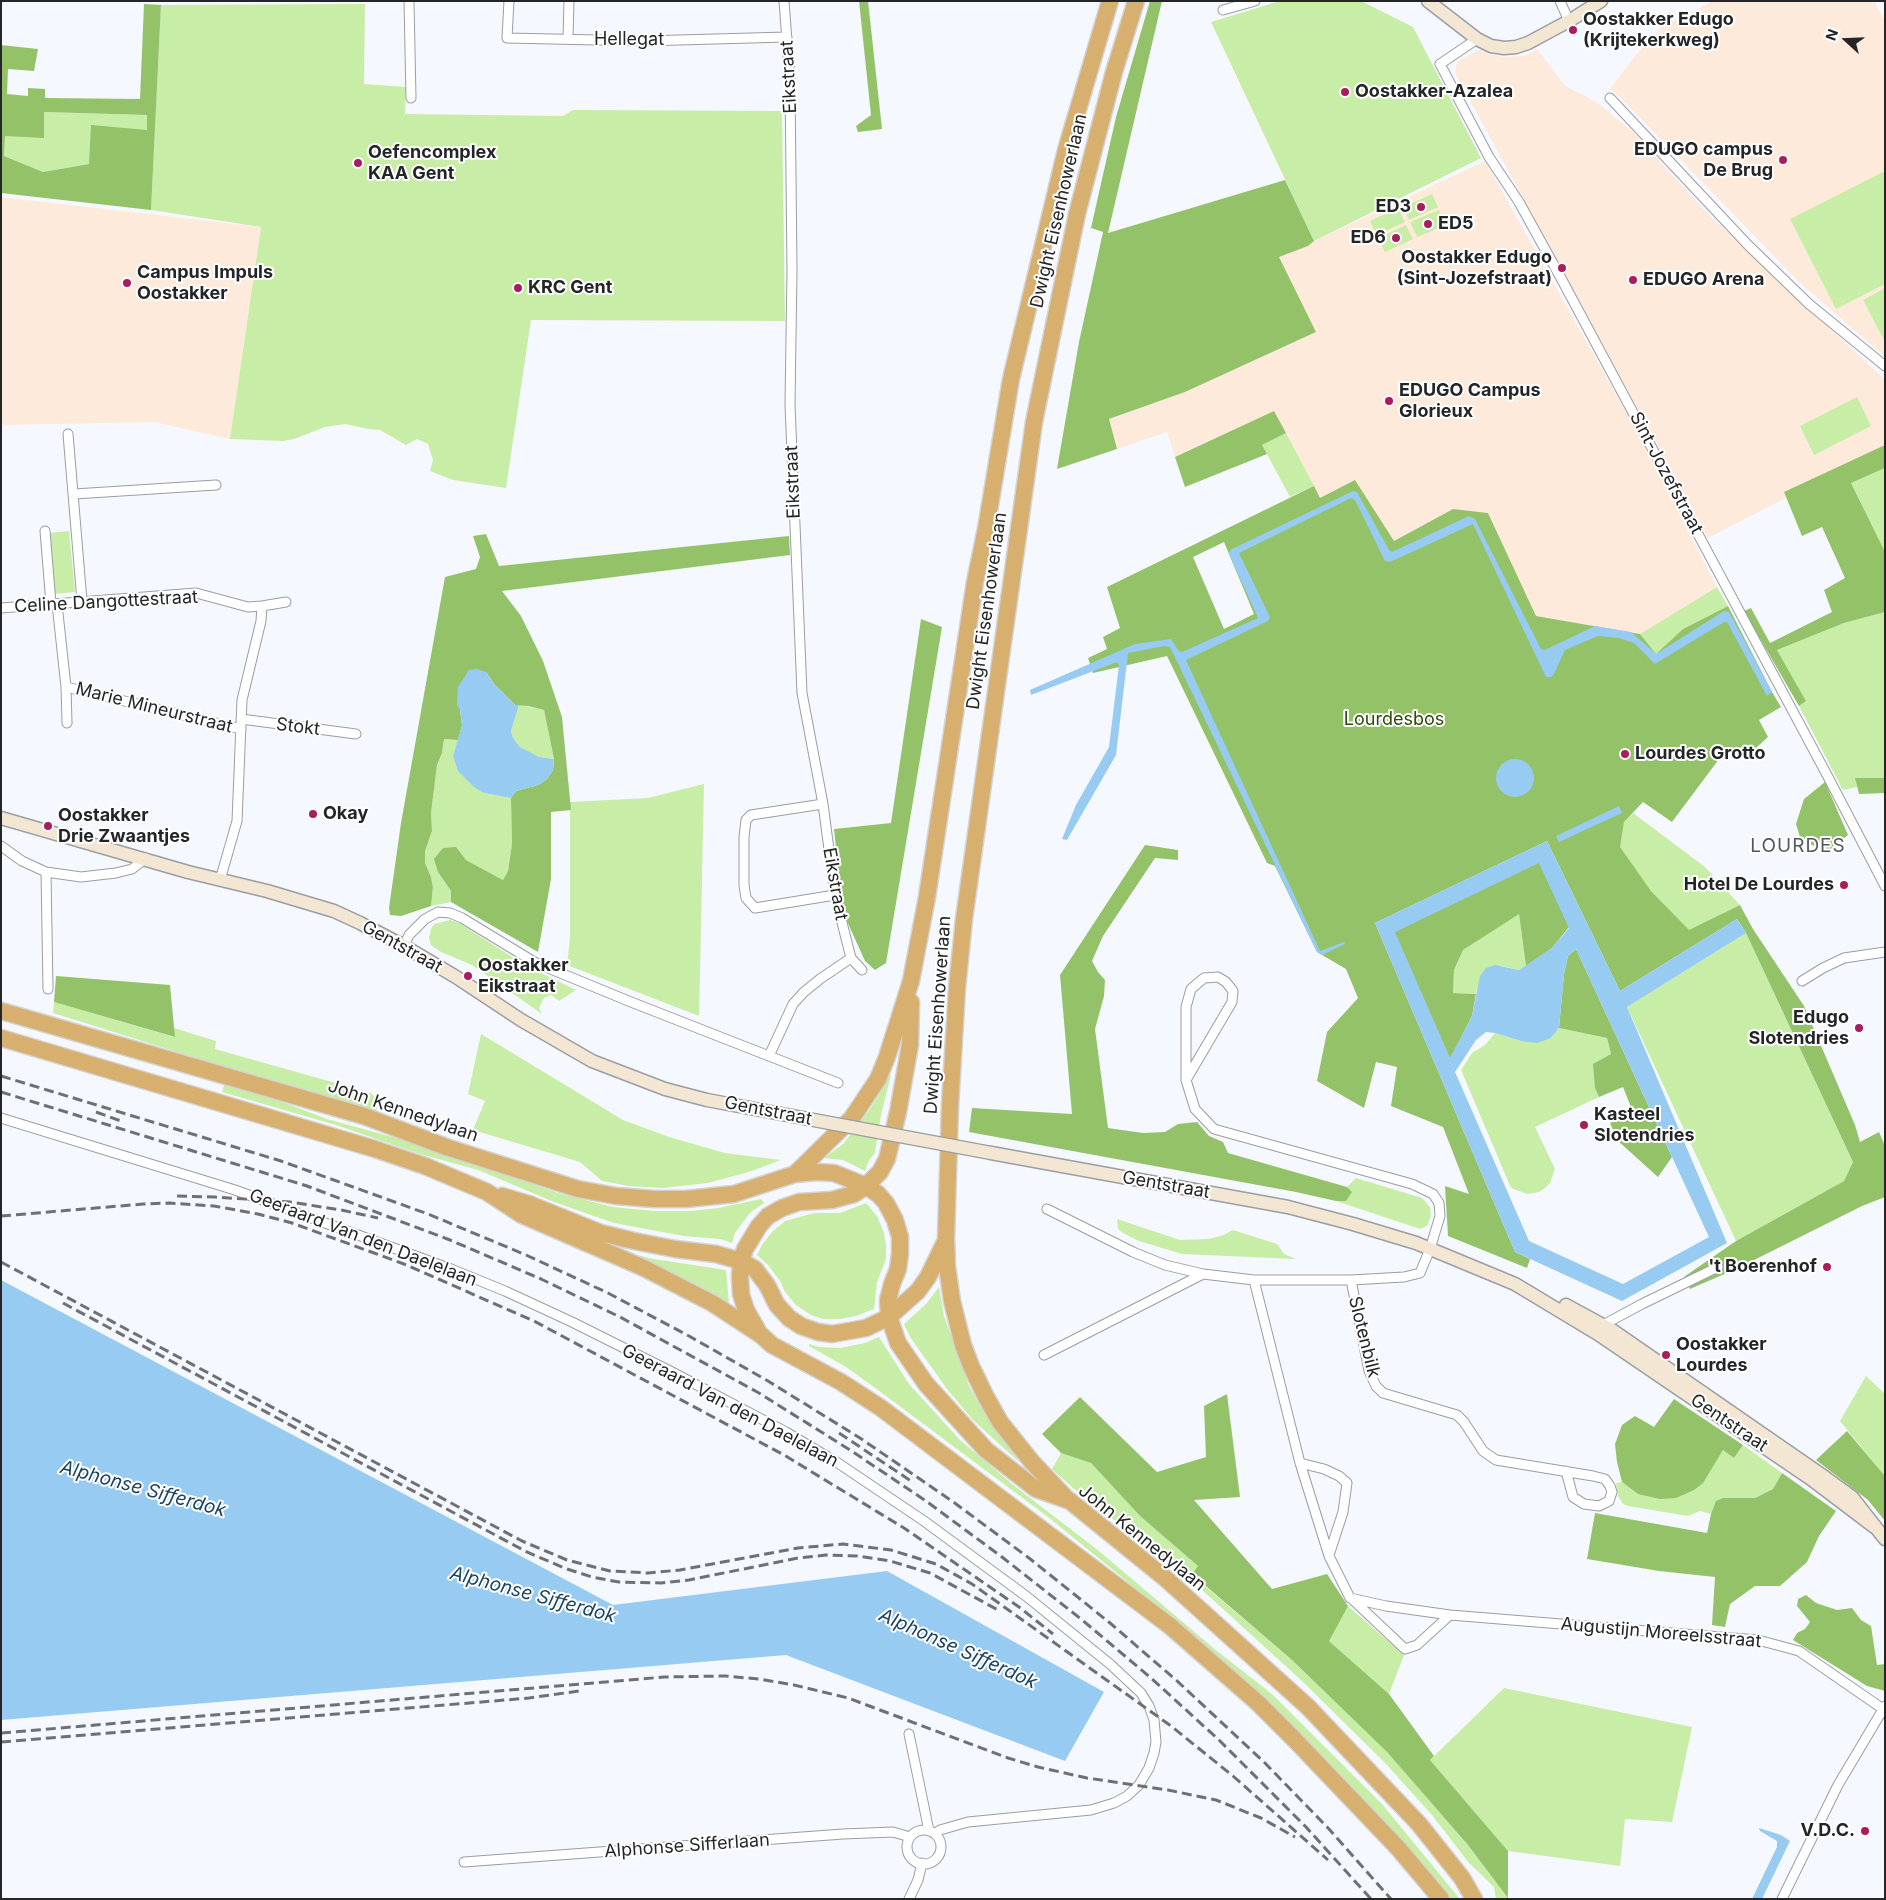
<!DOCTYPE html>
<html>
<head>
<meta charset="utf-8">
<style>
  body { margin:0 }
  #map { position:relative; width:1886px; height:1900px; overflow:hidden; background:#f5f8ff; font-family:Inter,sans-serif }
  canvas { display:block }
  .frame { position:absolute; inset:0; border:2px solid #242527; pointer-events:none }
  .north { position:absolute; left:1821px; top:15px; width:50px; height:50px; -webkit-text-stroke:4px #fff; paint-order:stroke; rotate:290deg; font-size:14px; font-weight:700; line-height:20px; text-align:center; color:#242527 }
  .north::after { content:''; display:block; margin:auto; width:18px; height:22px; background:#242527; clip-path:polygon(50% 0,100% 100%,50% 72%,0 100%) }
</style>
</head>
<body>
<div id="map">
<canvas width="1886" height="1900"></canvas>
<div class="frame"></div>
<div class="north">N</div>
</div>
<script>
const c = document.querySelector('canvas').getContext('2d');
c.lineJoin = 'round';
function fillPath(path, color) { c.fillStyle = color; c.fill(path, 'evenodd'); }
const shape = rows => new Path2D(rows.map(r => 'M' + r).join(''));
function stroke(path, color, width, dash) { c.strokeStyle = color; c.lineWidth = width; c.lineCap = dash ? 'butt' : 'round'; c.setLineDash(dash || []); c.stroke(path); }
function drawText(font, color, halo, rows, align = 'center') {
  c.font = font + ' Inter,sans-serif'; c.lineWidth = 4; c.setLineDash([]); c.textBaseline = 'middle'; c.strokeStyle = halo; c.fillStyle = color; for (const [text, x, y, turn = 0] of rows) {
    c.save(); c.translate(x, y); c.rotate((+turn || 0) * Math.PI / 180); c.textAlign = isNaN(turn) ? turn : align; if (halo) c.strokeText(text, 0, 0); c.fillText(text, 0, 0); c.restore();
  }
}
const education = shape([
  [1713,1,1874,1,1885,21,1885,357,1799,282,1621,98,1610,89,1635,56,1663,26],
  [1480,49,1488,54,1504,57,1525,56,1537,49,1565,86,1597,102,1635,134,1706,212,1883,378,1885,381,1885,447,1708,538,1455,73,1457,62],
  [1485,161,1632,423,1717,587,1640,634,1536,616,1488,513,1453,509,1394,541,1378,517,1320,498,1274,411,1175,457,1167,432,1117,449,1109,420,1185,392,1316,332,1279,257,1308,246,1314,241],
  [1,197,261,227,230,439,154,422,1,425]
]);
const green = shape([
  [1280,1,1361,1,1413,27,1481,158,1314,241,1211,22],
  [365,4,364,84,406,87,405,114,563,116,573,110,782,111,785,321,531,320,506,488,453,480,430,471,433,460,428,444,417,439,406,445,380,430,368,429,345,424,325,427,294,439,283,441,230,439,261,227,151,210,161,5],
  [44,112,147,115,147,130,89,164,43,172,4,156,5,136],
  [1885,171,1885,284,1836,309,1790,219],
  [1432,194,1438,207,1409,220,1403,207],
  [1398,208,1405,222,1377,235,1370,221],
  [1439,210,1446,225,1417,237,1410,222],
  [1406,225,1413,239,1385,252,1378,238],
  [1885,288,1885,342,1863,300],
  [1857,397,1871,426,1814,455,1800,426],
  [1286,433,1314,486,1290,497,1262,445],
  [1885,468,1885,552,1851,483],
  [69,531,75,592,54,594,48,533],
  [1717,587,1728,606,1683,629,1656,654,1640,634],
  [1885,612,1885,778,1856,778,1857,787,1843,790,1799,706,1806,701,1777,650,1844,623],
  [519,705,544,710,554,759,539,757,528,752,520,747,513,738,511,731],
  [444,739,458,740,453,756,484,793,511,798,512,844,508,871,503,880,466,860,456,848,438,872,451,891,451,902,431,906,433,887,431,877,425,863,425,851,432,831,431,813,437,765,442,753],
  [704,784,699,1016,567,965,570,938,570,802,648,798],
  [1633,813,1705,867,1740,905,1689,931,1651,891,1619,847,1624,822],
  [1519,913,1526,966,1519,970,1502,966,1477,989,1476,994,1453,993,1454,970,1463,950],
  [450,920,459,923,525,965,576,990,559,1001,551,995,544,998,539,1008,542,1014,472,965,441,952,431,945,429,938,431,929,434,924],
  [1746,933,1853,1162,1844,1181,1736,1241,1627,1007],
  [54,1002,174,1037,174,1028,216,1041,215,1049,371,1093,379,1102,375,1114,53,1013],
  [1559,1028,1607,1038,1611,1054,1595,1088,1599,1097,1535,1127,1555,1169,1550,1183,1545,1188,1539,1192,1527,1194,1511,1188,1461,1070,1472,1053,1485,1045,1495,1033,1521,1041,1551,1038],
  [481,1034,623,1120,669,1137,725,1153,781,1160,752,1171,708,1183,663,1188,629,1186,602,1181,580,1162,473,1130,485,1101,468,1094],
  [888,1075,891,1075,881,1115,875,1153,869,1160,865,1171,843,1160,824,1158,843,1144,868,1112,879,1095],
  [224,1085,277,1100,327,1119,403,1140,561,1194,613,1207,654,1211,691,1211,718,1208,761,1199,764,1203,751,1212,743,1222,735,1233,732,1243,720,1239,684,1236,614,1223,554,1202,478,1170,420,1154,336,1125,222,1092],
  [1356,1178,1422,1198,1430,1207,1431,1216,1427,1226,1420,1229,1336,1201,1346,1200,1351,1192,1347,1187],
  [866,1203,877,1216,884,1233,886,1244,886,1259,877,1282,874,1309,856,1316,840,1319,823,1319,811,1315,796,1305,785,1292,780,1281,769,1266,757,1255,762,1245,772,1232,785,1221,814,1213,840,1213],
  [1117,1219,1180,1240,1208,1239,1221,1236,1233,1230,1277,1244,1284,1254,1296,1259,1182,1254,1139,1241,1123,1233,1118,1229],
  [633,1254,654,1259,726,1270,729,1304,700,1286,633,1256],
  [939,1287,944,1316,969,1386,987,1418,1020,1463,973,1420,947,1389,910,1337,904,1324,926,1304],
  [879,1337,909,1384,960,1440,1012,1484,1099,1551,1217,1651,1272,1694,1382,1804,1460,1899,1447,1899,1151,1603,1123,1578,1048,1517,874,1387,846,1367,809,1346,809,1344,819,1347,840,1348,865,1343],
  [1866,1376,1885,1394,1885,1476,1840,1421],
  [1743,1445,1782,1473,1773,1489,1755,1498,1723,1498,1716,1502,1711,1514,1700,1511,1688,1516,1628,1506,1623,1504,1618,1496,1616,1483,1622,1482,1638,1494,1702,1483,1723,1450,1734,1458],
  [1061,1453,1091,1463,1140,1516,1198,1566,1192,1575,1292,1660,1387,1752,1468,1845,1509,1899,1496,1899,1494,1887,1469,1863,1432,1815,1386,1764,1301,1680,1189,1578,1073,1488,1052,1469],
  [1348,1606,1404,1655,1389,1694,1328,1640],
  [1504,1688,1692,1727,1672,1822,1625,1819,1620,1866,1508,1851,1430,1760]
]);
const forest = shape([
  [859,1,868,1,882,129,858,132,856,126,871,115],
  [1150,1,1162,1,1108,233,1285,180,1314,241,1308,246,1279,257,1316,332,1185,392,1109,419,1117,449,1057,469,1079,342,1103,232,1091,228,1116,117],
  [144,4,161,5,151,210,1,193,1,45,38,49,34,71,8,69,7,94,28,96,28,88,45,89,45,98,140,99],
  [44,112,147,115,147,130,91,125,89,164,43,172,4,156,5,136,44,138],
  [1274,411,1286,433,1262,445,1267,454,1185,487,1175,457],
  [1885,445,1885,468,1851,483,1885,552,1885,612,1844,623,1777,650,1806,701,1799,706,1744,611,1751,608,1770,643,1832,612,1824,590,1845,578,1822,527,1802,536,1784,492],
  [1355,480,1394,541,1453,509,1488,513,1536,616,1640,634,1656,654,1683,629,1728,606,1772,692,1781,707,1759,720,1768,737,1746,757,1728,747,1672,822,1643,802,1624,822,1620,847,1651,891,1689,930,1740,905,1753,929,1804,1006,1855,1125,1860,1142,1879,1132,1885,1146,1885,1197,1862,1206,1736,1269,1690,1289,1684,1277,1691,1272,1736,1241,1844,1181,1853,1162,1746,933,1737,919,1620,991,1547,841,1375,923,1515,1252,1530,1259,1527,1268,1448,1236,1445,1186,1469,1194,1443,1127,1391,1106,1397,1067,1376,1062,1364,1108,1317,1081,1327,1032,1358,998,1346,969,1317,952,1275,866,1267,863,1167,656,1093,673,1088,658,1107,649,1103,637,1120,628,1107,587,1314,486,1320,498],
  [1224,542,1254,614,1224,629,1193,557],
  [486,534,499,566,789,536,790,555,502,591,521,616,543,661,562,717,571,810,551,812,551,879,538,952,451,902,451,891,438,872,434,859,443,848,456,847,466,860,503,880,508,871,512,844,511,798,516,791,538,785,547,779,553,770,554,759,544,710,528,706,515,705,495,685,486,672,457,704,460,709,462,726,458,740,444,739,442,753,437,765,431,813,432,831,425,851,425,863,431,877,433,887,431,906,401,916,390,915,389,908,401,823,445,577,476,569,480,557,473,536],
  [921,619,942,627,886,963,875,970,865,961,846,919,840,885,834,829,891,823],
  [1855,778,1885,778,1885,793,1859,794],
  [1825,782,1848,835,1827,852,1806,842,1800,837,1796,824,1804,799],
  [1145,845,1178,850,1178,860,1155,858,1103,936,1092,961,1098,972,1105,980,1104,996,1095,1029,1108,1128,1143,1133,1165,1132,1178,1124,1197,1122,1209,1136,1223,1142,1228,1153,1347,1187,1352,1192,1346,1201,1336,1201,1296,1192,969,1132,972,1108,1072,1114,1060,975],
  [1539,862,1569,927,1552,948,1526,966,1519,914,1463,950,1454,970,1453,993,1476,994,1472,1016,1450,1059,1394,932],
  [1576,949,1672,1157,1658,1177,1618,1141,1610,1123,1633,1112,1623,1087,1599,1097,1595,1088,1593,1064,1611,1054,1607,1038,1559,1028,1564,974,1568,956],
  [56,976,170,985,175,1037,54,1002],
  [1227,1394,1240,1497,1194,1500,1272,1589,1327,1574,1348,1606,1329,1641,1389,1694,1434,1756,1430,1760,1508,1851,1508,1898,1468,1845,1387,1752,1292,1660,1192,1574,1198,1566,1140,1516,1091,1463,1061,1453,1042,1434,1080,1397,1157,1472,1206,1457,1204,1406],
  [1674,1399,1743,1445,1734,1458,1723,1450,1703,1483,1694,1490,1676,1498,1660,1499,1638,1494,1622,1482,1617,1462,1615,1444,1622,1425,1635,1416,1654,1427],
  [1847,1431,1885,1476,1885,1521,1868,1500,1816,1460],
  [1782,1473,1836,1511,1819,1536,1807,1562,1780,1586,1755,1586,1730,1604,1725,1627,1712,1625,1715,1577,1659,1571,1587,1559,1595,1513,1707,1533,1711,1514,1716,1501,1723,1498,1755,1498,1773,1489],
  [1806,1595,1816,1603,1837,1610,1852,1608,1861,1620,1871,1626,1877,1665,1885,1664,1885,1691,1867,1686,1793,1640,1797,1633,1805,1629,1810,1622,1797,1606,1798,1599]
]);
const water = shape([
  [1353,491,1357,492,1389,550,1392,552,1469,516,1475,519,1541,649,1545,650,1595,626,1631,632,1656,654,1724,611,1729,612,1772,692,1767,696,1740,646,1727,622,1724,622,1655,664,1634,643,1619,638,1598,636,1565,650,1554,674,1551,677,1546,677,1473,524,1390,562,1385,561,1355,500,1351,498,1239,553,1270,617,1268,621,1186,660,1320,951,1344,942,1345,944,1322,955,1317,952,1170,647,1164,646,1128,653,1116,755,1067,840,1062,839,1076,805,1109,747,1119,665,1117,662,1031,695,1030,690,1135,644,1171,639,1178,650,1182,652,1258,618,1229,554,1230,550],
  [477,669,486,672,495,685,515,705,519,705,511,731,513,738,520,747,539,757,554,759,553,770,547,779,538,785,516,791,511,798,484,793,474,787,458,771,453,756,462,726,460,709,457,704,458,687,469,670],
  '1496 778a19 19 0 1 1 38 0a19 19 0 1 1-38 0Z',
  [1619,806,1622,813,1559,842,1556,836],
  [1547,841,1620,991,1737,919,1746,933,1627,1007,1727,1243,1622,1301,1515,1252,1375,923],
  [1539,863,1569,928,1552,948,1519,970,1495,965,1486,968,1480,976,1472,1016,1450,1058,1395,932],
  [1576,949,1709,1237,1623,1284,1529,1241,1455,1072,1476,1040,1486,1032,1495,1033,1521,1041,1537,1043,1551,1038,1559,1028,1564,974,1568,956],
  [1,1280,613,1605,887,1571,1104,1692,1065,1761,786,1655,1,1720],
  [1759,1828,1781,1835,1790,1841,1762,1899,1752,1899,1777,1847,1777,1841,1760,1831]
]);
const street = shape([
  [409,1,411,98],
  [509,1,507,38,643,41,787,37],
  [784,1,790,81,792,270,790,405,802,693,823,804,835,895,851,958,862,970],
  [1560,1,1569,21],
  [1223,10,1255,1],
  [568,39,569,1],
  [1477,39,1440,64,1489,157,1519,202,1562,280,1827,775,1885,886],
  [1610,98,1748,245,1809,304,1885,366],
  [68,434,82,601],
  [74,494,216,485],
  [45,531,51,604],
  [57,604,66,687,67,723],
  [262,606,286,602],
  [1,608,196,593,248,607,262,606,261,621,242,700,237,821,220,880],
  [66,687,241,729],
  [241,719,356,734],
  [823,804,751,815,746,820,744,837,744,885,746,898,755,908,835,895],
  [1,846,22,861,46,872,81,877,116,873,132,869,146,858],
  [46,872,48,989],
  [404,946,409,935,425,919,438,912,450,913,462,918,536,963,631,1002,838,1083],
  [1802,981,1823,968,1844,958,1885,952],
  [769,1056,793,1004,804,992,820,979,851,958],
  [1,1118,235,1190,451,1269,505,1291,572,1322,674,1373,786,1432,835,1461,924,1521,1026,1596,1110,1664,1141,1693,1149,1706,1154,1720,1156,1742,1154,1753,1149,1768,1139,1785,1127,1796,1114,1803,1091,1810,968,1822,940,1830,935,1834],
  [1047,1209,1133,1252,1165,1265,1203,1274,1254,1280,1351,1280,1404,1277,1420,1273,1430,1249,1440,1216,1439,1203,1433,1194,1412,1184,1214,1129,1195,1109,1186,1080,1186,1007,1191,989,1204,978,1218,977,1226,982,1233,991,1232,1002,1186,1080],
  [1254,1280,1300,1463,1329,1556,1350,1598,1386,1606,1450,1615,1758,1640,1799,1651,1883,1709],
  [1351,1280,1369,1371,1376,1386,1383,1393,1457,1415,1464,1422,1483,1451,1496,1460,1593,1476,1605,1479,1610,1486,1612,1492,1609,1501,1599,1506,1584,1504,1573,1497,1566,1471],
  [1603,1325,1642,1304,1718,1267],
  [1044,1355,1203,1274],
  [1300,1463,1324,1469,1339,1476,1347,1483,1343,1512,1329,1555],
  [1352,1599,1405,1649,1417,1645,1450,1615],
  [909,1734,929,1831],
  '907 1847a17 17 0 1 1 34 0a17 17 0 1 1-34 0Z',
  [464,1862,843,1834,893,1832,910,1837],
  [909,1899,918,1880,922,1863],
  [1782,1899,1838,1785,1885,1706]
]);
const secondary = shape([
  [1428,1,1477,39,1491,46,1504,48,1516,47,1528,43,1569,21,1601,1],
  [1,818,188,872,267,891,334,911,360,923,404,946,456,977,521,1020,592,1061,665,1089,707,1100,803,1118],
  [991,1153,1288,1207,1353,1224,1416,1243,1515,1284,1598,1334,1811,1479,1877,1529],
  [1566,1305,1612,1330,1826,1478,1852,1497,1885,1539]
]);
const highway = shape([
  [1,1011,364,1116,446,1147,578,1189,616,1196,654,1199,686,1199,734,1194,795,1174,816,1172,834,1173,866,1186,878,1194,886,1203,895,1220,900,1237,900,1254,898,1269,892,1284,888,1300,889,1317,898,1343,926,1384,986,1450,1036,1489,1070,1501,1165,1578,1308,1707,1419,1824,1462,1878,1474,1899],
  [1,1038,375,1149,425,1166,487,1192,522,1215,644,1268,712,1303,761,1335,772,1345,841,1382,881,1408,1170,1626,1258,1703,1294,1739,1398,1848,1441,1899],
  [795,1174,852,1118,878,1079,887,1057,911,981,927,897,975,582,986,529,1011,379,1066,150,1110,1],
  [502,1196,529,1204,601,1233,634,1241,675,1249,716,1254,741,1261,755,1269,767,1285,777,1305,789,1318,801,1326,818,1332,832,1334,866,1328,889,1317,918,1291,928,1277,944,1244],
  [758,1331,746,1310,741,1294,740,1277,741,1261,745,1249,759,1226,768,1216,782,1208,799,1202,832,1200,854,1194,866,1186,880,1172,887,1159,898,1112,910,1045,911,1002],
  [1068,1500,1032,1462,1000,1422,986,1397,971,1366,963,1345,952,1301,947,1266,946,1238,950,1106,957,988,964,919,1034,422,1077,214,1114,72,1136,1]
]);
const rail = shape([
  [1,1076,281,1161,428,1214,526,1255,608,1293,689,1336,768,1381,860,1438,952,1501,1029,1558,1110,1623,1176,1680,1264,1762,1329,1829,1391,1899],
  [1,1092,307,1186,450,1240,541,1279,620,1317,759,1393,850,1450,926,1501,1002,1557,1081,1619,1151,1678,1219,1740,1306,1827,1371,1899],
  [96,1112,121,1121],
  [177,1196,215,1197,290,1202,341,1210,378,1218],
  [1,1216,143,1204,169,1203,214,1206,258,1214,292,1223,404,1264,534,1321,784,1455,904,1528,1019,1607,1053,1634],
  [1,1262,522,1541,567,1560,610,1571,648,1573,680,1570,798,1548,843,1544,891,1550,936,1564,972,1584,1171,1726,1233,1776,1328,1860],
  [63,1303,525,1551,564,1568,592,1577,619,1582,661,1583,689,1580,798,1558,826,1555,857,1556,890,1561,930,1573,998,1610],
  [839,1433,914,1483],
  [1,1733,664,1677,725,1676,759,1679,794,1685,848,1698,1008,1758,1038,1767,1087,1778,1168,1790,1216,1800,1261,1818,1295,1837],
  [1,1742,529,1698,579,1691]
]);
const secondaryBridge = shape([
  [803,1118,991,1153]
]);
const markers = [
  [1573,30,5,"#a91c5d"],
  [1345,92,5,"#a91c5d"],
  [1783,160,5,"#a91c5d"],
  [358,163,5,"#a91c5d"],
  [1421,207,5,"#a91c5d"],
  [1428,224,5,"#a91c5d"],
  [1396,238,5,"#a91c5d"],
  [1562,268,5,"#a91c5d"],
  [1633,280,5,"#a91c5d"],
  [127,283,5,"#a91c5d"],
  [518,288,5,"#a91c5d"],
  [1389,401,5,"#a91c5d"],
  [1625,754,5,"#a91c5d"],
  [313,814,5,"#a91c5d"],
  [48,826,5,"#a91c5d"],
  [1844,885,5,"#a91c5d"],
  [468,976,5,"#a91c5d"],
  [1859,1028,5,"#a91c5d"],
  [1584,1125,5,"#a91c5d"],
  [1827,1267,5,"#a91c5d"],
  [1666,1355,5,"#a91c5d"],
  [1865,1831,5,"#a91c5d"]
];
const poiNames = [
  ["Oostakker Edugo",1583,20],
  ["(Krijtekerkweg)",1583,41],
  ["Oostakker-Azalea",1355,92],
  ["EDUGO campus",1773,150,"right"],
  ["De Brug",1773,171,"right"],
  ["Oefencomplex",368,153],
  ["KAA Gent",368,174],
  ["ED3",1411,207,"right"],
  ["ED5",1438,224],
  ["ED6",1386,238,"right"],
  ["Oostakker Edugo",1552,258,"right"],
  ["(Sint-Jozefstraat)",1552,279,"right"],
  ["Campus Impuls",137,273],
  ["Oostakker",137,294],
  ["EDUGO Arena",1643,280],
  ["KRC Gent",528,288],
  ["EDUGO Campus",1399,391],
  ["Glorieux",1399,412],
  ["Lourdes Grotto",1635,754],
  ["Okay",323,814],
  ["Oostakker",58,816],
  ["Drie Zwaantjes",58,837],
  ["Hotel De Lourdes",1834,885,"right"],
  ["Oostakker",478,966],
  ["Eikstraat",478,987],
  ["Edugo",1849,1018,"right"],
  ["Slotendries",1849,1039,"right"],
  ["Kasteel",1594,1115],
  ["Slotendries",1594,1136],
  ["'t Boerenhof",1817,1267,"right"],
  ["Oostakker",1676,1345],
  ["Lourdes",1676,1366],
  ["V.D.C.",1855,1831,"right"]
];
const streetNames = [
  ["Hellegat",629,40],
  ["Eikstraat",789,77,-93],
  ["Dwight Eisenhowerlaan",1059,211,-77],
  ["Sint-Jozefstraat",1666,473,62],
  ["Eikstraat",793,482,-92],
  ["Celine Dangottestraat",106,602,-3],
  ["Dwight Eisenhowerlaan",987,611,-82],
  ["Marie Mineurstraat",154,708,14],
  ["Stokt",298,727,7],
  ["Eikstraat",835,884,80],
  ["Gentstraat",402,947,29],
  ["Dwight Eisenhowerlaan",938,1015,-86],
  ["John Kennedylaan",403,1111,19],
  ["Gentstraat",768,1111,11],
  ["Gentstraat",1166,1185,10],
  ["Geeraard Van den Daelelaan",363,1238,21],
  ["Slotenbilk",1364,1337,76],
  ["Geeraard Van den Daelelaan",730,1406,28],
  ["Gentstraat",1729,1423,34],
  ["John Kennedylaan",1142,1538,39],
  ["Augustijn Moreelsstraat",1661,1633,5],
  ["Alphonse Sifferlaan",687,1846,-4]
];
const parkNames = [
  ["Lourdesbos",1394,720]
];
const neighbourhoodNames = [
  ["LOURDES",1798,846]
];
const waterNames = [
  ["Alphonse Sifferdok",143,1489,15],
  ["Alphonse Sifferdok",533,1595,15],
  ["Alphonse Sifferdok",958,1649,24]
];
fillPath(education, '#feeada');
fillPath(green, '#c7eda7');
fillPath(forest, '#94c269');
fillPath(water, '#97cbf1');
stroke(street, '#9a9da4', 11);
stroke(secondary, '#9a9da4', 15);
stroke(highway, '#d3d3d4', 19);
stroke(street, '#fff', 9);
stroke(secondary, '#f3e7d4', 12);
stroke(highway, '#d7af6e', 16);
stroke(rail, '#6f7074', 3, [10, 5]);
stroke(secondaryBridge, '#9a9da4', 15, []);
stroke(secondaryBridge, '#f3e7d4', 12);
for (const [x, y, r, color] of markers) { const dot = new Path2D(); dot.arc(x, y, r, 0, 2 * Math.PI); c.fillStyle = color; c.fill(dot); stroke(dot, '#fff', 2); }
drawText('bold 18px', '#242527', '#fff', poiNames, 'left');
drawText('18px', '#242527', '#fff', streetNames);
drawText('18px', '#2d4a0a', '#fff', parkNames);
c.letterSpacing = '1px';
drawText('19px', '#54575c', '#fff', neighbourhoodNames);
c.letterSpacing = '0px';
drawText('italic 19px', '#1c445e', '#fff', waterNames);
</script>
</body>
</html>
